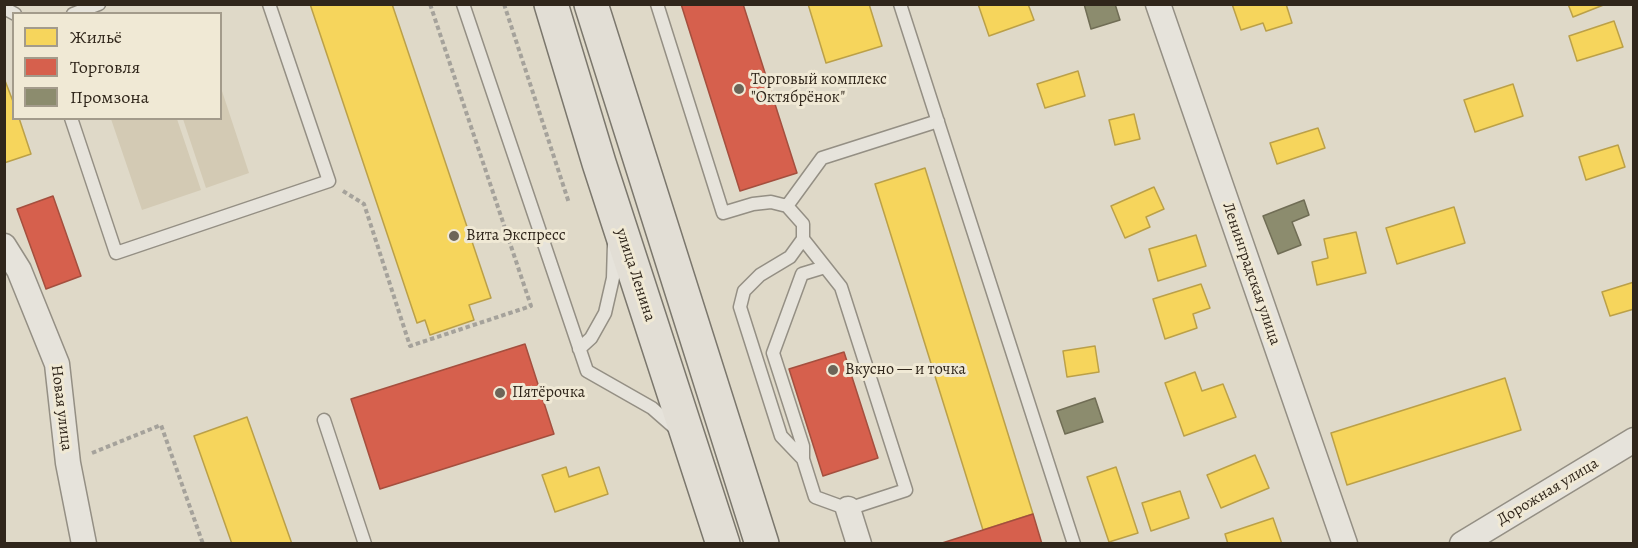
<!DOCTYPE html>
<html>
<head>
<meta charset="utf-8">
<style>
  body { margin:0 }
  #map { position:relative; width:1638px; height:548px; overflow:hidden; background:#dfd9c8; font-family:Alegreya,serif }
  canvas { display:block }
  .frame { position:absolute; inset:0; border:6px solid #30261b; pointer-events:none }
  .legend { position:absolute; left:12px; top:12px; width:210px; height:108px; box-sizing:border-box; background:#f0e9d5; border:2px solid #a39b8b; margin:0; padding:8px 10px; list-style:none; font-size:18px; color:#30261b }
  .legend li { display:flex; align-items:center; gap:12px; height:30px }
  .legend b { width:30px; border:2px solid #a39b8b }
</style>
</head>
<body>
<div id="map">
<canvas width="1638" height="548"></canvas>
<div class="frame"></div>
<ul class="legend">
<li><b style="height:16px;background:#f6d55c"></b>Жильё</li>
<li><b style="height:16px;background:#d6604d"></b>Торговля</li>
<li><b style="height:16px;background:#8c8c6e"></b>Промзона</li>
</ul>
</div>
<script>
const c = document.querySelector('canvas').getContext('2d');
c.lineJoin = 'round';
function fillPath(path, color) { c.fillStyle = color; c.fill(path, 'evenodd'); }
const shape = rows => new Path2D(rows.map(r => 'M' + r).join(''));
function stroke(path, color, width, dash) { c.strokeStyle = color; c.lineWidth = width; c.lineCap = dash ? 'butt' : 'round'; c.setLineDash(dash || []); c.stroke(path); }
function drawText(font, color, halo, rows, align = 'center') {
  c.font = font + ' Alegreya,serif'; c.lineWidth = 6; c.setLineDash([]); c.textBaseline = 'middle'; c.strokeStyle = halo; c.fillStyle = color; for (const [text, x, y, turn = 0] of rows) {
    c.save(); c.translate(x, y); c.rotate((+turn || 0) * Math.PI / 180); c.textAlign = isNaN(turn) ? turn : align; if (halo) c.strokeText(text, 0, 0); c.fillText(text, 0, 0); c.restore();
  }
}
const green = shape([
  [221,88,249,173,206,188,183,119,220,118],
  [111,119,177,119,201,190,142,210]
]);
const homes = shape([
  [310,4,392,4,491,298,469,305,474,320,430,335,425,320,417,323,310,4],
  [808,4,869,4,882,46,826,63,808,4],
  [978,4,1028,4,1034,20,989,36,978,4],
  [1232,4,1286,4,1292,23,1266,31,1263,23,1241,30,1232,4],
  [1568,4,1606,4,1573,17,1568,4],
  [1614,21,1623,47,1577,61,1569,36,1614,21],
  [1078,71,1085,96,1045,108,1037,84,1078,71],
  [4,78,14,104,14,118,19,118,31,154,4,163,4,78],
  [1513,84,1523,116,1475,132,1464,100,1513,84],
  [1134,114,1140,139,1115,145,1109,120,1134,114],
  [1318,128,1325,148,1277,164,1270,143,1318,128],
  [1618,145,1625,167,1586,180,1579,157,1618,145],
  [925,168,1033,514,983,530,875,184,925,168],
  [1154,187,1164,209,1146,217,1150,227,1125,238,1111,206,1154,187],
  [1454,207,1465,243,1397,264,1386,228,1454,207],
  [1356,232,1366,273,1317,285,1312,262,1328,258,1324,239,1356,232],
  [1196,235,1206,266,1158,281,1149,249,1196,235],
  [1634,282,1634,309,1610,316,1602,292,1634,282],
  [1201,284,1210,308,1193,314,1197,328,1165,339,1153,299,1201,284],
  [1095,346,1099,372,1067,377,1063,351,1095,346],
  [1195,372,1202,391,1223,384,1236,417,1184,436,1165,383,1195,372],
  [1505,378,1521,430,1347,485,1331,433,1505,378],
  [247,417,292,544,232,544,194,436,247,417],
  [1255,455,1269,488,1221,508,1207,475,1255,455],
  [566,467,569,477,599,467,608,494,555,512,542,475,566,467],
  [1116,467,1138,533,1109,542,1087,477,1116,467],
  [1180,491,1189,518,1151,531,1142,503,1180,491],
  [1273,518,1282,544,1228,544,1225,534,1273,518]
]);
const shops = shape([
  [681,4,743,4,797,173,740,191,681,4],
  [53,196,81,276,46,289,17,209,53,196],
  [525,344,554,434,380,489,351,399,525,344],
  [844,352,878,458,823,476,789,369,844,352],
  [1033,514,1042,544,939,544,983,530,1033,514]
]);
const industry = shape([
  [1084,4,1115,4,1120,20,1091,29,1084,4],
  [1304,200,1309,215,1292,222,1301,245,1278,254,1263,216,1304,200],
  [1095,398,1103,422,1065,434,1057,411,1095,398]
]);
const path = shape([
  [504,4,569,203],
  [343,191,364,204,410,346,531,306,430,4],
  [92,453,161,425,203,544]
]);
const lane = shape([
  [463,4,587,371,652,408,676,429],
  [657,4,723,213,753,204,771,202,787,206,803,224,803,239,790,257,760,275,744,291,740,307,781,436,803,459],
  [900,4,1074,544],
  [4,8,15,14],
  [73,14,99,4],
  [71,118,116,253,329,181,269,4],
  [787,206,822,158,938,121],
  [803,239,841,287,906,490,848,509,815,497,803,459,803,446,773,353,802,274,825,267],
  [579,349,591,338,605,313,613,278,614,244],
  [324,420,365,544]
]);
const street = shape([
  [1158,4,1345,544],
  [4,246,19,270,57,364,68,463,84,544],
  [848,509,859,544],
  [1462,544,1634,440]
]);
const primary = shape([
  [551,4,599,163,723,544],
  [591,4,762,544]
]);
const markers = [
  [739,89,6,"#6d6558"],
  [454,236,6,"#6d6558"],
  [833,370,6,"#6d6558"],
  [500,393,6,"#6d6558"]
];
const poiNames = [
  ["Торговый комплекс",751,80],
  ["\"Октябрёнок\"",751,98],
  ["Вита Экспресс",466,236],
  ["Вкусно — и точка",845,370],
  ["Пятёрочка",512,393]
];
const streetNames = [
  ["Ленинградская улица",1251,274,71],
  ["улица Ленина",635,275,72],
  ["Новая улица",61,408,83],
  ["Дорожная улица",1548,492,-31]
];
fillPath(green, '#d3cab4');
fillPath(homes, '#f6d55c');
stroke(homes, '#bba048', 1.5);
fillPath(shops, '#d6604d');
stroke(shops, '#a44f3e', 1.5);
fillPath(industry, '#8c8c6e');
stroke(industry, '#706d55', 1.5);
stroke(lane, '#948f84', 15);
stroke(street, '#948f84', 27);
stroke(primary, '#7b776d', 36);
stroke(path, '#a5a29b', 4, [4.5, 3]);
stroke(lane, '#e6e3db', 12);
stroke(street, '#e6e3db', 24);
stroke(primary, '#e2ded5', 33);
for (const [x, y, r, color] of markers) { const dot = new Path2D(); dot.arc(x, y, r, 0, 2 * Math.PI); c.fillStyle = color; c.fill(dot); stroke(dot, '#f0e9d5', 2); }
drawText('16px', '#30261b', '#f0e9d5', poiNames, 'left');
drawText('16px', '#30261b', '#f0e9d5', streetNames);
</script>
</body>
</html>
